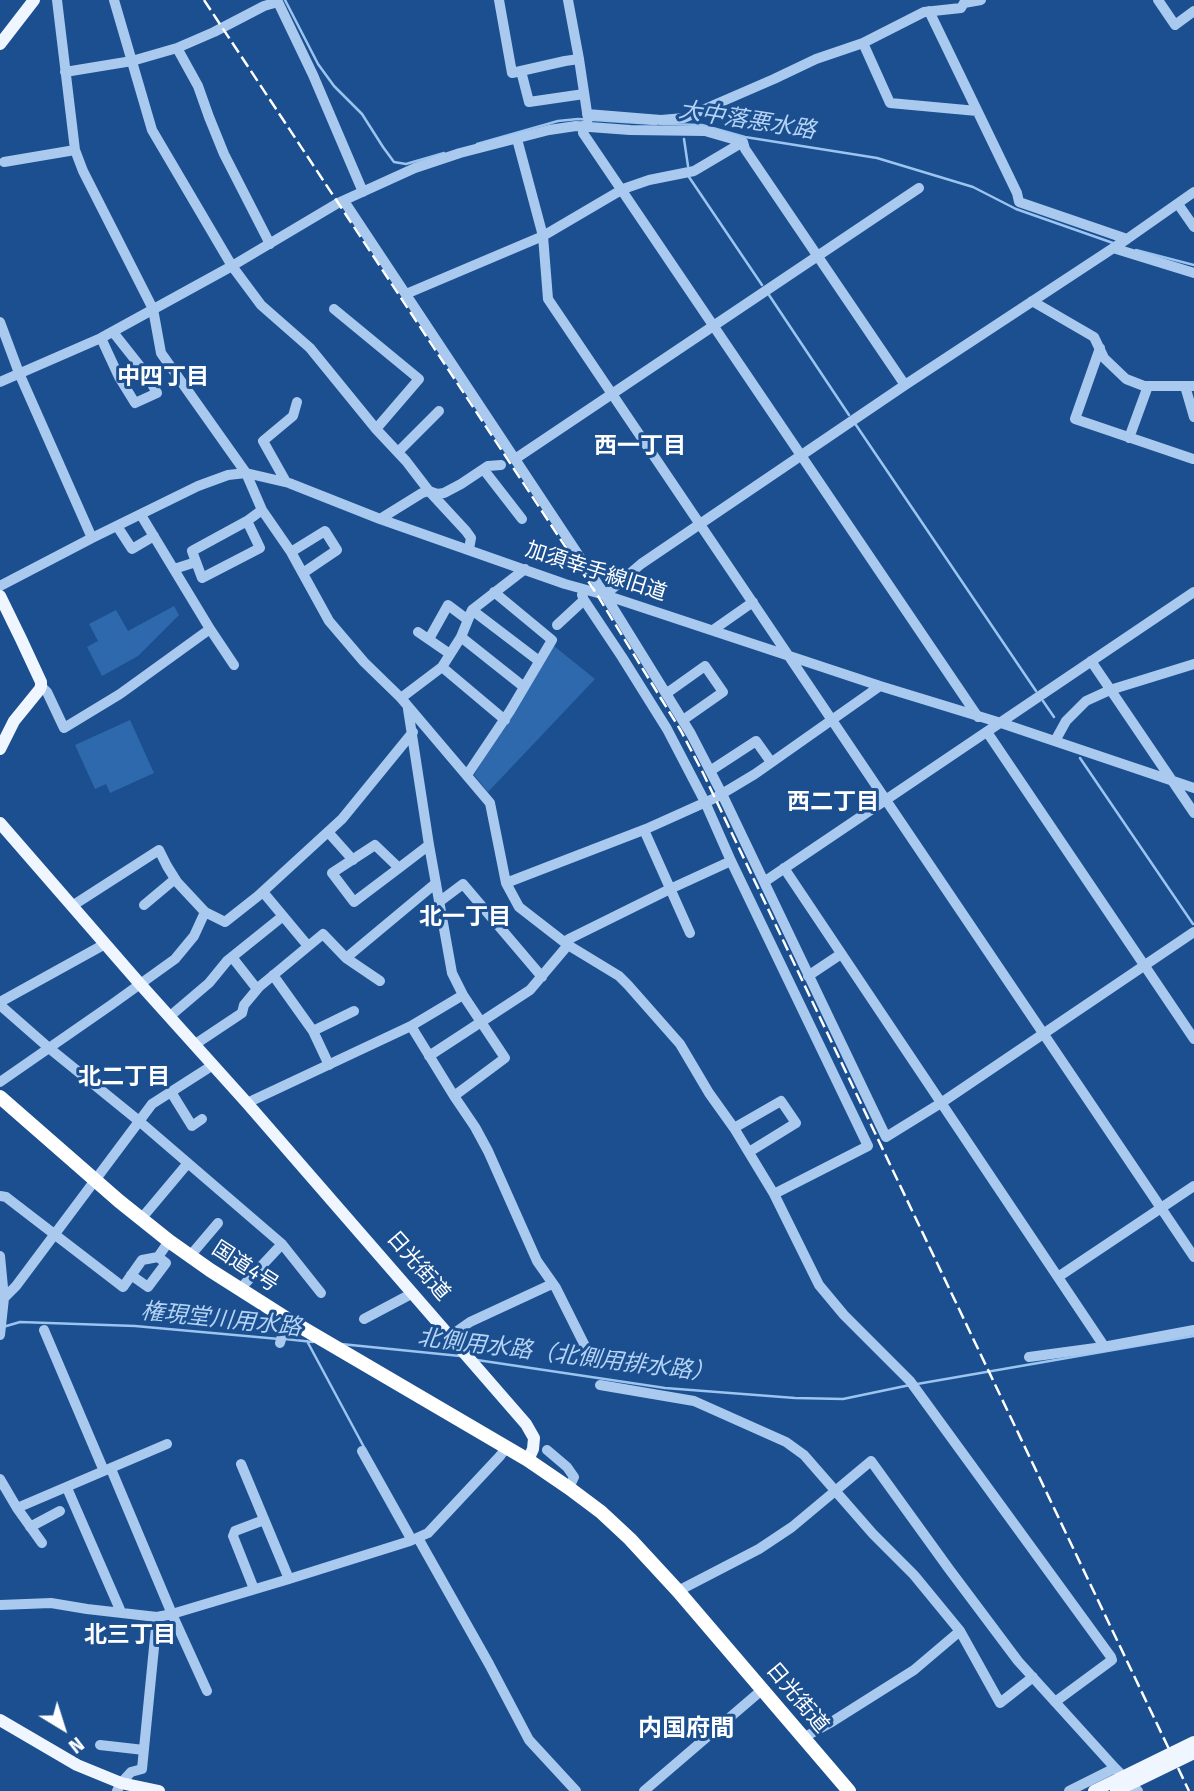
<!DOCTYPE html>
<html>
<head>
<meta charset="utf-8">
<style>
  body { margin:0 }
  #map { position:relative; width:1194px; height:1791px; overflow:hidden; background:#1b4f8f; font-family:"Fira Sans",sans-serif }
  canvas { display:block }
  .north { position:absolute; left:28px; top:1693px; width:70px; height:70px; -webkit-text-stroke:5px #1b4f8f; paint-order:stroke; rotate:142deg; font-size:19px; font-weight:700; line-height:28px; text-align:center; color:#fff }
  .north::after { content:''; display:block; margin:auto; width:24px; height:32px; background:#fff; clip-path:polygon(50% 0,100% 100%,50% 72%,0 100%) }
</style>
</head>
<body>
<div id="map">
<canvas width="1194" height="1791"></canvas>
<div class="north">N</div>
</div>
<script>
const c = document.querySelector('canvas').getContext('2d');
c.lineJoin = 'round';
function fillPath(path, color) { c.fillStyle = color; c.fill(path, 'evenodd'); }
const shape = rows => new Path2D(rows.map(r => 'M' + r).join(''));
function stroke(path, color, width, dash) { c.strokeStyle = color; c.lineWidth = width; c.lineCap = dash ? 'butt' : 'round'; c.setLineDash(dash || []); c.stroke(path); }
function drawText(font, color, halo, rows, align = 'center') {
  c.font = font + ' "Fira Sans","Noto Sans JP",sans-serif'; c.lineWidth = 6; c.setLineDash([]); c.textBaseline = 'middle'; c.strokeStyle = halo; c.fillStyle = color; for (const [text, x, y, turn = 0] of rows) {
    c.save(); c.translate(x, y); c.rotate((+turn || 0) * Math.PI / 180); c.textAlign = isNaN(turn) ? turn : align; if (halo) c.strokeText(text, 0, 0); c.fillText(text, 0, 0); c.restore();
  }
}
const green = shape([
  [174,606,179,615,138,656,102,676,87,647,98,641,89,624,116,610,128,631],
  [554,646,595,679,488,792,474,775],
  [130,720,154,773,110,793,106,784,95,789,75,745]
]);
const stream = shape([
  [285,0,318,64,334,86,362,114,383,147,394,162,406,164,444,153],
  [663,124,702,125,745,137,877,158,973,187,1016,209,1113,243],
  [684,139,688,166],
  [477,144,558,121,578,119,656,124],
  [689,177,762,285],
  [1136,250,1194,265],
  [769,295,849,415],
  [856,425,1036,691],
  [1043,701,1054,717],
  [1080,758,1193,924],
  [3,1327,20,1322,135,1326,279,1339],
  [285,1339,313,1342],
  [307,1341,365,1449],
  [341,1344,460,1356],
  [477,1360,665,1388,795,1398,843,1399,910,1385],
  [917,1384,1194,1336]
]);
const minor = shape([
  [57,0,75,150,83,171,153,309,161,353,246,473,262,510,291,552,329,621,364,662,401,698,490,803,506,883,519,907,568,945,619,976,628,985,680,1044,709,1093,734,1128,774,1194,819,1285,844,1315,910,1381,1111,1657,1112,1660,1055,1702],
  [114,0,152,130,232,266,261,305,310,348,376,429,406,461,429,491,466,531,471,538,469,549],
  [499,0,512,73,565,61,579,59,588,119],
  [568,0,579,59],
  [1158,0,1175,25,1194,11],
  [278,2,313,75,363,192],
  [929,11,1017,193,1019,202,1127,239],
  [863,43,890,103,977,111],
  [177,48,198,86,209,117,224,154,270,244],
  [521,71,529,102,584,94],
  [65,72,132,61,177,48,214,32,264,6,278,2,277,0],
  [587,114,661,120,684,118,774,79,816,59,863,43,924,12,961,8,964,3,981,0],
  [583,126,583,133,978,717],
  [517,139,543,236,548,299,1194,1257],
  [4,162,75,150],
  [344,201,605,595,691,734,722,794,886,1137,941,1103,1194,932],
  [1178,204,1194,227],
  [1113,248,1194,273],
  [406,294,543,236,623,189,649,180,694,171,743,142,745,149,905,385],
  [1032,301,1094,337,1104,358,1126,379,1144,386,1194,386],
  [334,309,419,379,376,429],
  [0,322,19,373,92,538],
  [101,338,119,377,135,403,157,393,147,375,113,332],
  [1100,348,1075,419,1193,459],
  [0,382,101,338,232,266,338,203,415,168,460,153,549,130,576,126,630,130,705,131,743,142],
  [1185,386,1194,417],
  [1129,438,1148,386],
  [398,452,439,411],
  [515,459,919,188],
  [484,470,522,519],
  [286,482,263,441,293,416,297,402],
  [380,519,422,493,429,491,437,494,444,493,461,484,488,466,501,465],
  [247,521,260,548,202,578,192,551,247,521,262,510],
  [117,526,132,549,154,536],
  [291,552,325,531,337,550,303,573],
  [174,569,196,562],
  [0,586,92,538,198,486,228,475,246,473,289,483,380,519,565,584,605,595,880,686,1001,723,1194,788],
  [605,595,641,564,905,385,1127,239,1194,192],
  [584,600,622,657,667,729,705,802,731,861,868,1146,774,1194],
  [472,610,539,661],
  [557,625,584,600,582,595],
  [210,629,234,665],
  [713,630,753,602],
  [418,632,450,654],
  [461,637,524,687],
  [429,639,448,605,468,620],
  [1091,661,1194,813],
  [442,667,505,720],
  [41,686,47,692,64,728,120,694,210,629,141,515],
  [667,693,705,666,723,692,683,720],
  [401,698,442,667,461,637,472,610,525,569],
  [408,709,429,845,452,973,463,995,505,1058,454,1096],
  [987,732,1194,1039],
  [1055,741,1066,721,1086,701,1110,690,1194,664],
  [710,771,756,741,771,762],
  [467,775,510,711,552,640,494,592],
  [644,830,690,933],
  [328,832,353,860],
  [399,868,375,845,332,873,354,902,399,868,429,845],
  [784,868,1102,1343,1103,1347],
  [764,882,1194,592],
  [506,883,646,829,715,798,755,774,880,686],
  [263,892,308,946],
  [439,902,463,884,542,977],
  [144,905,175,879],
  [205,912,225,922,258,896,342,819,413,732],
  [564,942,569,939,670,889,731,861],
  [232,957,257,989],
  [346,958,436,883],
  [273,975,313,1031,354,1011],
  [808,976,841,954],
  [0,1002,105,944],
  [0,1005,49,1048,139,1121,282,1244,321,1293],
  [169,1017,209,983,227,961,283,916],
  [411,1026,454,1096,475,1127,488,1151,537,1261,556,1288,586,1348],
  [313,1031,329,1065],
  [194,1045,242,1013,244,1005,259,987,323,934,346,958,380,981],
  [429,1056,530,990,568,945],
  [0,1082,111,1005,175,959,194,936,205,912,177,882,167,866,159,850,72,906],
  [171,1092,192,1126,202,1119],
  [247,1103,411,1026,463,995],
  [734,1128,781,1101,796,1123,749,1152],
  [0,1196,6,1197,123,1287,142,1260,158,1257],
  [141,1219,188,1163],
  [0,1256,4,1298,0,1335],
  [190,1256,218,1223],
  [131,1275,148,1287,166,1263,158,1257,169,1241],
  [1058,1277,1194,1186],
  [239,1290,282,1244],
  [4,1298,16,1286,152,1104,213,1065],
  [364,1319,413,1293],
  [44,1330,104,1471],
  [450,1336,470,1322,552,1284],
  [280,1343,284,1329,290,1320],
  [1029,1357,1103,1347,1194,1330],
  [600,1385,694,1401,786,1442,804,1455,873,1534,914,1575,960,1631,914,1670,830,1723,803,1738],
  [547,1450,567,1467,574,1477,569,1488],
  [362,1451,409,1535,410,1541],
  [241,1464,289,1579],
  [111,1469,172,1614,207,1691],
  [0,1479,17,1508,42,1543],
  [67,1488,121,1612],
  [17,1508,167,1444],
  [30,1527,60,1511],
  [418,1538,489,1664,529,1740,576,1791],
  [254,1589,233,1536,235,1531,264,1520],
  [678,1591,759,1549,792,1527,871,1461,949,1569,1018,1661,1115,1768,1138,1791],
  [0,1605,51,1603,87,1609,157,1617,172,1614,289,1579,410,1541,428,1533,500,1456,506,1448],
  [960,1631,1000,1703,1033,1677],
  [100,1745,144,1750],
  [117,1791,121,1783,131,1772,142,1769,157,1617],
  [644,1791,763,1689],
  [1069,1791,1115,1768]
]);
const major = shape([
  [0,44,34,0],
  [0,596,21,639,41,682,41,686,40,689,14,721,0,749],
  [0,823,140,984,247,1103,526,1424,534,1438,533,1449,528,1460],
  [0,1720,77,1765,121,1783,159,1791]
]);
const highway = shape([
  [0,1097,119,1201,169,1241,210,1270,284,1317,528,1460,569,1488,601,1512,630,1539,678,1591,849,1791]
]);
const rail = shape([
  [204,0,596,593,681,731,703,773,792,959,1189,1791]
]);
const majorBridge = shape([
  [1094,1791,1194,1742],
  [1116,1791,1194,1753]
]);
const streetNames = [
  ["加須幸手線旧道",596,572,18],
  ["日光街道",418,1266,49],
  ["国道4号",245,1267,33],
  ["日光街道",797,1698,50]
];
const waterNames = [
  ["大中落悪水路",747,121,9],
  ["権現堂川用水路",221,1320,6],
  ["北側用水路（北側用排水路）",566,1356,7]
];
const neighbourhoodNames = [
  ["中四丁目",163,378],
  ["西一丁目",640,447],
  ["西二丁目",833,803],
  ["北一丁目",465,918],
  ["北二丁目",124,1078],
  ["北三丁目",130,1636]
];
const quarterNames = [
  ["内国府間",686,1729]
];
fillPath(green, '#2e69ad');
stroke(stream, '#9cc4f0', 2.5);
stroke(minor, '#a9c9ee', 10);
stroke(major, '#f0f6ff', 12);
stroke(highway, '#fff', 14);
stroke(rail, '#fff', 2.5, [12, 5]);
stroke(majorBridge, '#f0f6ff', 12);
drawText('21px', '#fff', '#1b4f8f', streetNames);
drawText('italic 23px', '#b5d3f5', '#1b4f8f', waterNames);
drawText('bold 23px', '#fff', '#1b4f8f', neighbourhoodNames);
drawText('bold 24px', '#fff', '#1b4f8f', quarterNames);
</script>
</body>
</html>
